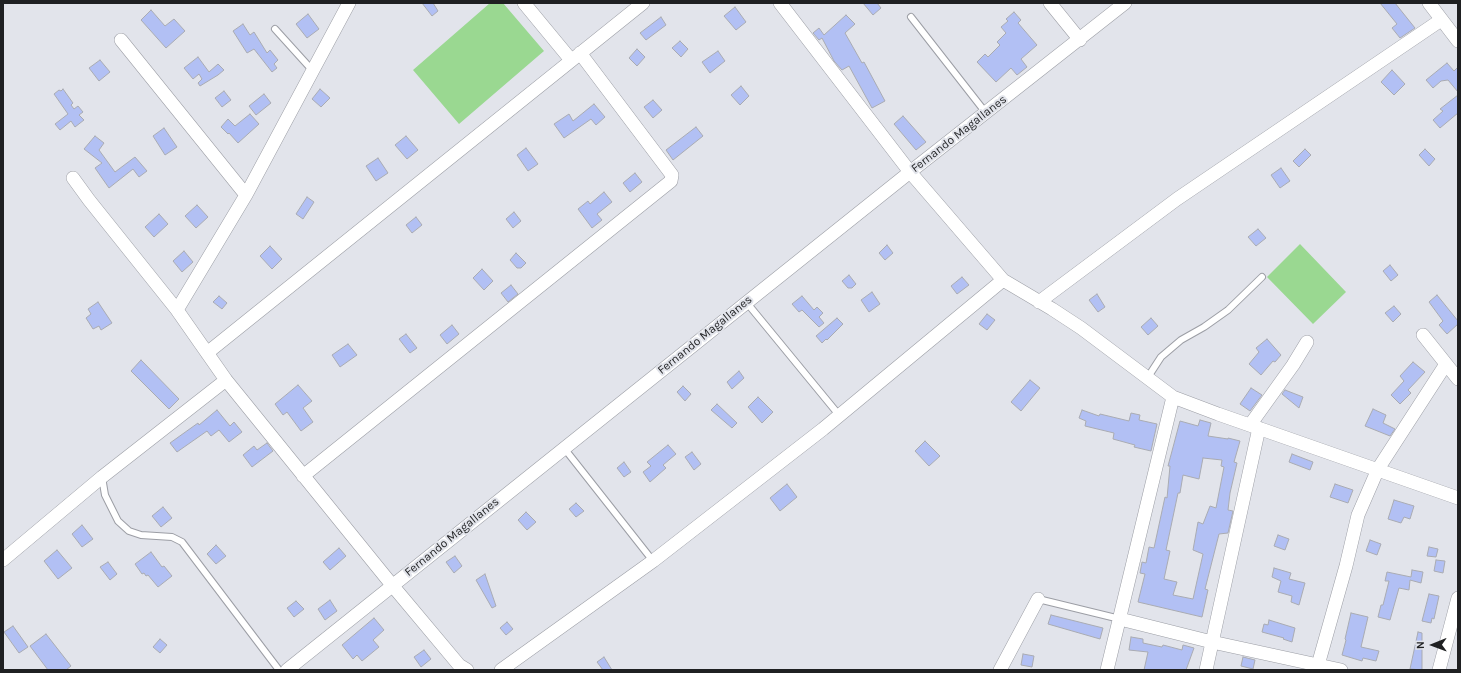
<!DOCTYPE html>
<html>
<head>
<meta charset="utf-8">
<style>
  body { margin:0 }
  #map { position:relative; width:1461px; height:673px; overflow:hidden; background:#e2e4eb; font-family:Karla,sans-serif }
  canvas { display:block }
  .frame { position:absolute; inset:0; border:4px solid #1f2022; pointer-events:none }
  .north { position:absolute; left:1413px; top:625px; width:40px; height:40px; -webkit-text-stroke:3px #e2e4eb; paint-order:stroke; rotate:269deg; font-size:11px; font-weight:700; line-height:16px; text-align:center; color:#1f2022 }
  .north::after { content:''; display:block; margin:auto; width:14px; height:18px; background:#1f2022; clip-path:polygon(50% 0,100% 100%,50% 72%,0 100%) }
</style>
</head>
<body>
<div id="map">
<canvas width="1461" height="673"></canvas>
<div class="frame"></div>
<div class="north">N</div>
</div>
<script>
const c = document.querySelector('canvas').getContext('2d');
c.lineJoin = 'round';
function fillPath(path, color) { c.fillStyle = color; c.fill(path, 'evenodd'); }
const shape = rows => new Path2D(rows.map(r => 'M' + r).join(''));
function stroke(path, color, width, dash) { c.strokeStyle = color; c.lineWidth = width; c.lineCap = dash ? 'butt' : 'round'; c.setLineDash(dash || []); c.stroke(path); }
function drawText(font, color, halo, rows, align = 'center') {
  c.font = font + ' Karla,sans-serif'; c.lineWidth = 4; c.setLineDash([]); c.textBaseline = 'middle'; c.strokeStyle = halo; c.fillStyle = color; for (const [text, x, y, turn = 0] of rows) {
    c.save(); c.translate(x, y); c.rotate((+turn || 0) * Math.PI / 180); c.textAlign = isNaN(turn) ? turn : align; if (halo) c.strokeText(text, 0, 0); c.fillText(text, 0, 0); c.restore();
  }
}
const green = shape([
  [490,3,503,3,544,51,459,124,413,70],
  [1300,244,1346,292,1313,324,1267,277]
]);
const building = shape([
  [422,3,433,3,438,11,432,16,422,3],
  [863,3,877,3,881,8,873,15,863,3],
  [1380,3,1395,3,1415,28,1400,38,1392,28,1397,24,1380,3],
  [735,7,746,22,736,30,724,16,735,7],
  [151,10,165,26,174,19,185,31,166,48,141,20,151,10],
  [1014,12,1021,20,1018,23,1037,45,1021,59,1027,67,1017,75,1011,68,996,82,977,62,985,54,988,57,1000,45,997,42,1006,33,1001,27,1008,21,1006,19,1014,12],
  [308,14,319,29,307,38,296,24,308,14],
  [846,15,855,24,845,33,862,63,864,62,885,101,872,108,849,66,842,70,834,61,822,38,819,40,813,33,819,28,824,35,846,15],
  [661,17,666,25,646,40,640,33,661,17],
  [243,24,250,35,254,32,267,53,270,50,278,60,274,64,277,68,272,72,254,49,247,53,233,31,243,24],
  [680,41,688,49,681,57,672,48,680,41],
  [637,49,645,57,637,66,629,58,637,49],
  [718,51,725,61,710,73,702,62,718,51],
  [198,57,209,72,218,64,224,70,218,75,200,86,198,83,202,79,199,74,193,79,184,68,198,57],
  [100,60,110,72,99,81,89,68,100,60],
  [1447,63,1454,71,1458,67,1458,92,1448,80,1441,81,1433,88,1426,80,1447,63],
  [1392,70,1405,84,1394,95,1381,82,1392,70],
  [741,86,749,96,740,105,731,95,741,86],
  [63,89,73,103,71,105,74,109,78,106,83,112,79,115,84,120,75,127,71,121,60,130,55,124,68,114,54,94,59,90,61,91,63,89],
  [320,89,330,98,321,107,312,99,320,89],
  [224,91,231,100,222,107,215,98,224,91],
  [264,94,271,103,256,115,249,106,264,94],
  [1458,95,1458,113,1440,128,1433,120,1443,111,1440,109,1458,95],
  [653,100,662,110,653,118,644,107,653,100],
  [594,104,605,117,596,125,591,119,564,138,554,124,569,114,573,121,594,104],
  [250,114,259,124,238,143,229,133,228,134,221,127,228,119,235,126,250,114],
  [903,116,926,142,916,150,894,124,903,116],
  [696,127,703,136,673,160,666,150,696,127],
  [164,128,177,147,165,155,153,136,164,128],
  [95,136,104,143,99,150,115,172,135,157,147,171,139,177,133,169,109,188,95,168,102,163,84,149,95,136],
  [406,136,418,150,407,159,395,145,406,136],
  [526,148,538,164,528,171,517,155,526,148],
  [1305,149,1311,155,1299,167,1293,161,1305,149],
  [1425,149,1435,159,1429,166,1419,155,1425,149],
  [378,158,388,173,376,181,366,166,378,158],
  [1281,168,1290,181,1280,188,1271,175,1281,168],
  [635,173,642,182,630,192,623,183,635,173],
  [604,192,612,202,597,214,602,220,592,228,578,209,588,201,590,204,604,192],
  [307,197,314,202,303,219,296,214,307,197],
  [197,205,208,217,196,228,185,216,197,205],
  [514,212,521,221,513,228,506,219,514,212],
  [159,214,168,224,154,237,145,227,159,214],
  [416,217,422,225,412,233,406,225,416,217],
  [1258,229,1266,238,1256,246,1248,237,1258,229],
  [887,245,893,253,885,260,879,253,887,245],
  [270,246,282,259,272,269,260,256,270,246],
  [184,251,193,262,182,272,173,261,184,251],
  [516,253,526,263,521,268,517,268,510,260,516,253],
  [1390,265,1398,275,1391,281,1383,271,1390,265],
  [482,269,493,281,484,290,473,278,482,269],
  [849,275,856,284,852,288,848,288,842,281,849,275],
  [962,277,969,285,957,294,951,286,962,277],
  [511,285,518,294,508,302,501,293,511,285],
  [872,292,880,304,869,312,861,300,872,292],
  [1097,294,1105,307,1098,312,1089,300,1097,294],
  [1437,295,1458,321,1458,324,1447,334,1439,325,1443,321,1429,302,1437,295],
  [219,296,227,303,222,309,213,302,219,296],
  [802,296,814,310,817,307,823,313,819,317,824,323,819,327,802,310,799,312,792,304,802,296],
  [98,302,112,323,101,330,99,326,93,329,86,318,91,314,88,309,98,302],
  [1394,306,1401,314,1393,322,1385,313,1394,306],
  [987,314,995,320,987,330,979,324,987,314],
  [837,318,843,324,827,340,826,339,822,343,816,336,837,318],
  [1151,318,1158,326,1148,335,1141,327,1151,318],
  [452,325,459,334,447,344,440,335,452,325],
  [406,334,417,348,410,353,399,339,406,334],
  [1267,339,1281,355,1275,362,1273,361,1261,375,1249,364,1259,352,1256,348,1267,339],
  [348,344,357,355,340,367,332,355,348,344],
  [141,360,179,399,169,409,131,371,141,360],
  [1413,362,1425,372,1408,390,1411,393,1400,404,1391,395,1404,381,1400,376,1413,362],
  [739,371,744,378,732,389,727,382,739,371],
  [1030,380,1040,388,1021,411,1011,402,1030,380],
  [298,385,312,401,303,408,313,422,301,431,287,412,283,415,275,404,298,385],
  [683,386,691,394,685,401,677,392,683,386],
  [1251,388,1262,395,1250,411,1240,404,1251,388],
  [1285,390,1303,397,1299,408,1282,394,1285,390],
  [758,397,773,412,762,423,748,407,758,397],
  [717,404,737,423,732,428,711,410,717,404],
  [1373,409,1386,415,1383,423,1395,429,1390,436,1365,426,1373,409],
  [217,410,230,426,234,422,242,432,229,442,219,430,211,436,207,431,177,452,170,443,198,423,199,425,217,410],
  [1082,410,1099,416,1100,414,1129,421,1131,413,1140,415,1139,420,1157,424,1151,451,1134,447,1135,445,1113,439,1114,433,1085,426,1086,421,1079,418,1082,410],
  [1200,420,1211,423,1208,436,1228,439,1228,438,1240,441,1234,462,1237,463,1230,493,1228,510,1233,511,1228,533,1219,534,1205,589,1208,590,1202,617,1138,602,1145,574,1140,573,1142,562,1146,563,1149,547,1154,548,1165,497,1167,498,1170,466,1168,466,1180,421,1198,426,1200,420],
  [1203,458,1222,460,1221,466,1224,467,1216,508,1210,506,1203,524,1198,522,1193,550,1203,554,1193,599,1173,595,1177,582,1164,579,1170,551,1166,550,1178,493,1180,493,1183,475,1199,479,1203,458],
  [925,441,940,456,929,466,915,451,925,441],
  [267,443,273,451,252,467,243,455,254,446,257,450,267,443],
  [668,445,676,454,663,465,666,468,650,482,643,472,651,466,647,462,668,445],
  [692,452,701,464,694,470,685,457,692,452],
  [1292,454,1313,462,1310,470,1289,462,1292,454],
  [624,462,631,472,624,477,617,468,624,462],
  [787,484,797,497,780,511,770,498,787,484],
  [1335,484,1353,490,1348,503,1330,497,1335,484],
  [1394,500,1414,506,1410,519,1404,517,1401,523,1388,519,1394,500],
  [576,503,584,511,576,517,569,509,576,503],
  [163,507,172,518,161,527,152,516,163,507],
  [526,512,536,522,527,530,518,520,526,512],
  [82,525,93,539,82,547,72,534,82,525],
  [1278,535,1289,539,1285,550,1274,546,1278,535],
  [1370,540,1381,544,1377,555,1366,551,1370,540],
  [216,545,226,556,216,564,207,554,216,545],
  [1429,547,1438,549,1436,557,1427,556,1429,547],
  [339,548,346,556,330,570,323,562,339,548],
  [57,550,72,568,58,579,44,561,57,550],
  [151,552,162,567,164,566,172,576,158,587,148,575,146,576,144,573,142,574,135,564,151,552],
  [455,556,462,566,454,573,446,562,455,556],
  [1436,560,1445,561,1443,573,1434,571,1436,560],
  [108,562,117,574,110,580,100,567,108,562],
  [1274,568,1291,573,1289,579,1305,583,1299,605,1291,602,1292,596,1278,592,1281,581,1272,577,1274,568],
  [1412,570,1423,572,1421,583,1410,580,1409,590,1399,588,1390,620,1378,617,1381,605,1383,605,1389,581,1385,581,1387,572,1411,577,1412,570],
  [485,574,496,606,492,608,476,580,485,574],
  [1429,594,1439,596,1434,619,1432,618,1431,623,1422,621,1429,594],
  [330,600,337,611,325,620,318,609,330,600],
  [296,601,304,609,294,617,287,608,296,601],
  [1351,613,1368,617,1361,647,1379,651,1376,661,1363,658,1362,661,1342,655,1346,640,1345,639,1351,613],
  [1051,615,1103,628,1100,639,1048,624,1051,615],
  [374,618,384,630,373,640,379,647,362,661,357,655,353,659,342,645,374,618],
  [1269,620,1295,628,1292,642,1283,639,1284,638,1262,632,1264,624,1268,625,1269,620],
  [507,622,513,629,506,635,500,628,507,622],
  [13,626,28,647,19,653,4,632,13,626],
  [1418,632,1422,633,1422,670,1410,669,1418,632],
  [46,634,71,666,66,670,48,670,30,646,46,634],
  [1131,637,1143,639,1143,643,1162,647,1163,645,1182,650,1183,645,1194,648,1186,670,1144,670,1148,652,1129,650,1131,637],
  [160,639,167,645,160,653,153,647,160,639],
  [424,650,431,659,421,667,414,657,424,650],
  [1023,654,1034,656,1032,667,1021,665,1023,654],
  [604,657,612,670,603,670,597,662,604,657],
  [1243,657,1255,660,1253,669,1241,666,1243,657]
]);
const service = shape([
  [911,17,986,113],
  [275,29,313,71],
  [747,303,839,415],
  [1148,377,1161,357,1181,340,1204,327,1228,310,1262,277],
  [564,448,653,561],
  [102,477,105,495,118,521,129,531,141,535,172,537,182,542,279,670],
  [1038,599,1120,619]
]);
const minor = shape([
  [524,3,571,60],
  [780,3,910,172,1003,280,1052,309,1081,328,1173,397,1218,414,1458,498],
  [1050,3,1080,40],
  [1429,3,1458,41],
  [121,40,246,195],
  [73,178,89,200,177,310,226,380,392,585,459,665,467,670],
  [1039,302,1177,199,1441,20],
  [177,310,246,195,349,3],
  [1423,335,1458,379],
  [207,353,643,3],
  [1250,425,1293,365,1307,342],
  [303,476,671,181,672,175,580,53],
  [3,560,102,477,226,380],
  [1120,619,1212,642,1341,670],
  [1318,665,1346,566,1358,515,1378,469,1446,364],
  [287,670,910,172,1125,3],
  [501,670,653,561,823,429,1003,280],
  [1000,670,1038,599],
  [1107,670,1173,397],
  [1206,670,1259,428],
  [1439,670,1458,598]
]);
const streetNames = [
  ["Fernando Magallanes",959,134,-38],
  ["Fernando Magallanes",705,335,-39],
  ["Fernando Magallanes",452,537,-39]
];
fillPath(green, '#9ad891');
fillPath(building, '#b2c0f4');
stroke(building, '#a9abb2', 1);
stroke(service, '#9c9ea5', 8);
stroke(minor, '#9c9ea5', 14);
stroke(service, '#fff', 6);
stroke(minor, '#fff', 13);
drawText('12px', '#1f2022', '#e2e4eb', streetNames);
</script>
</body>
</html>
